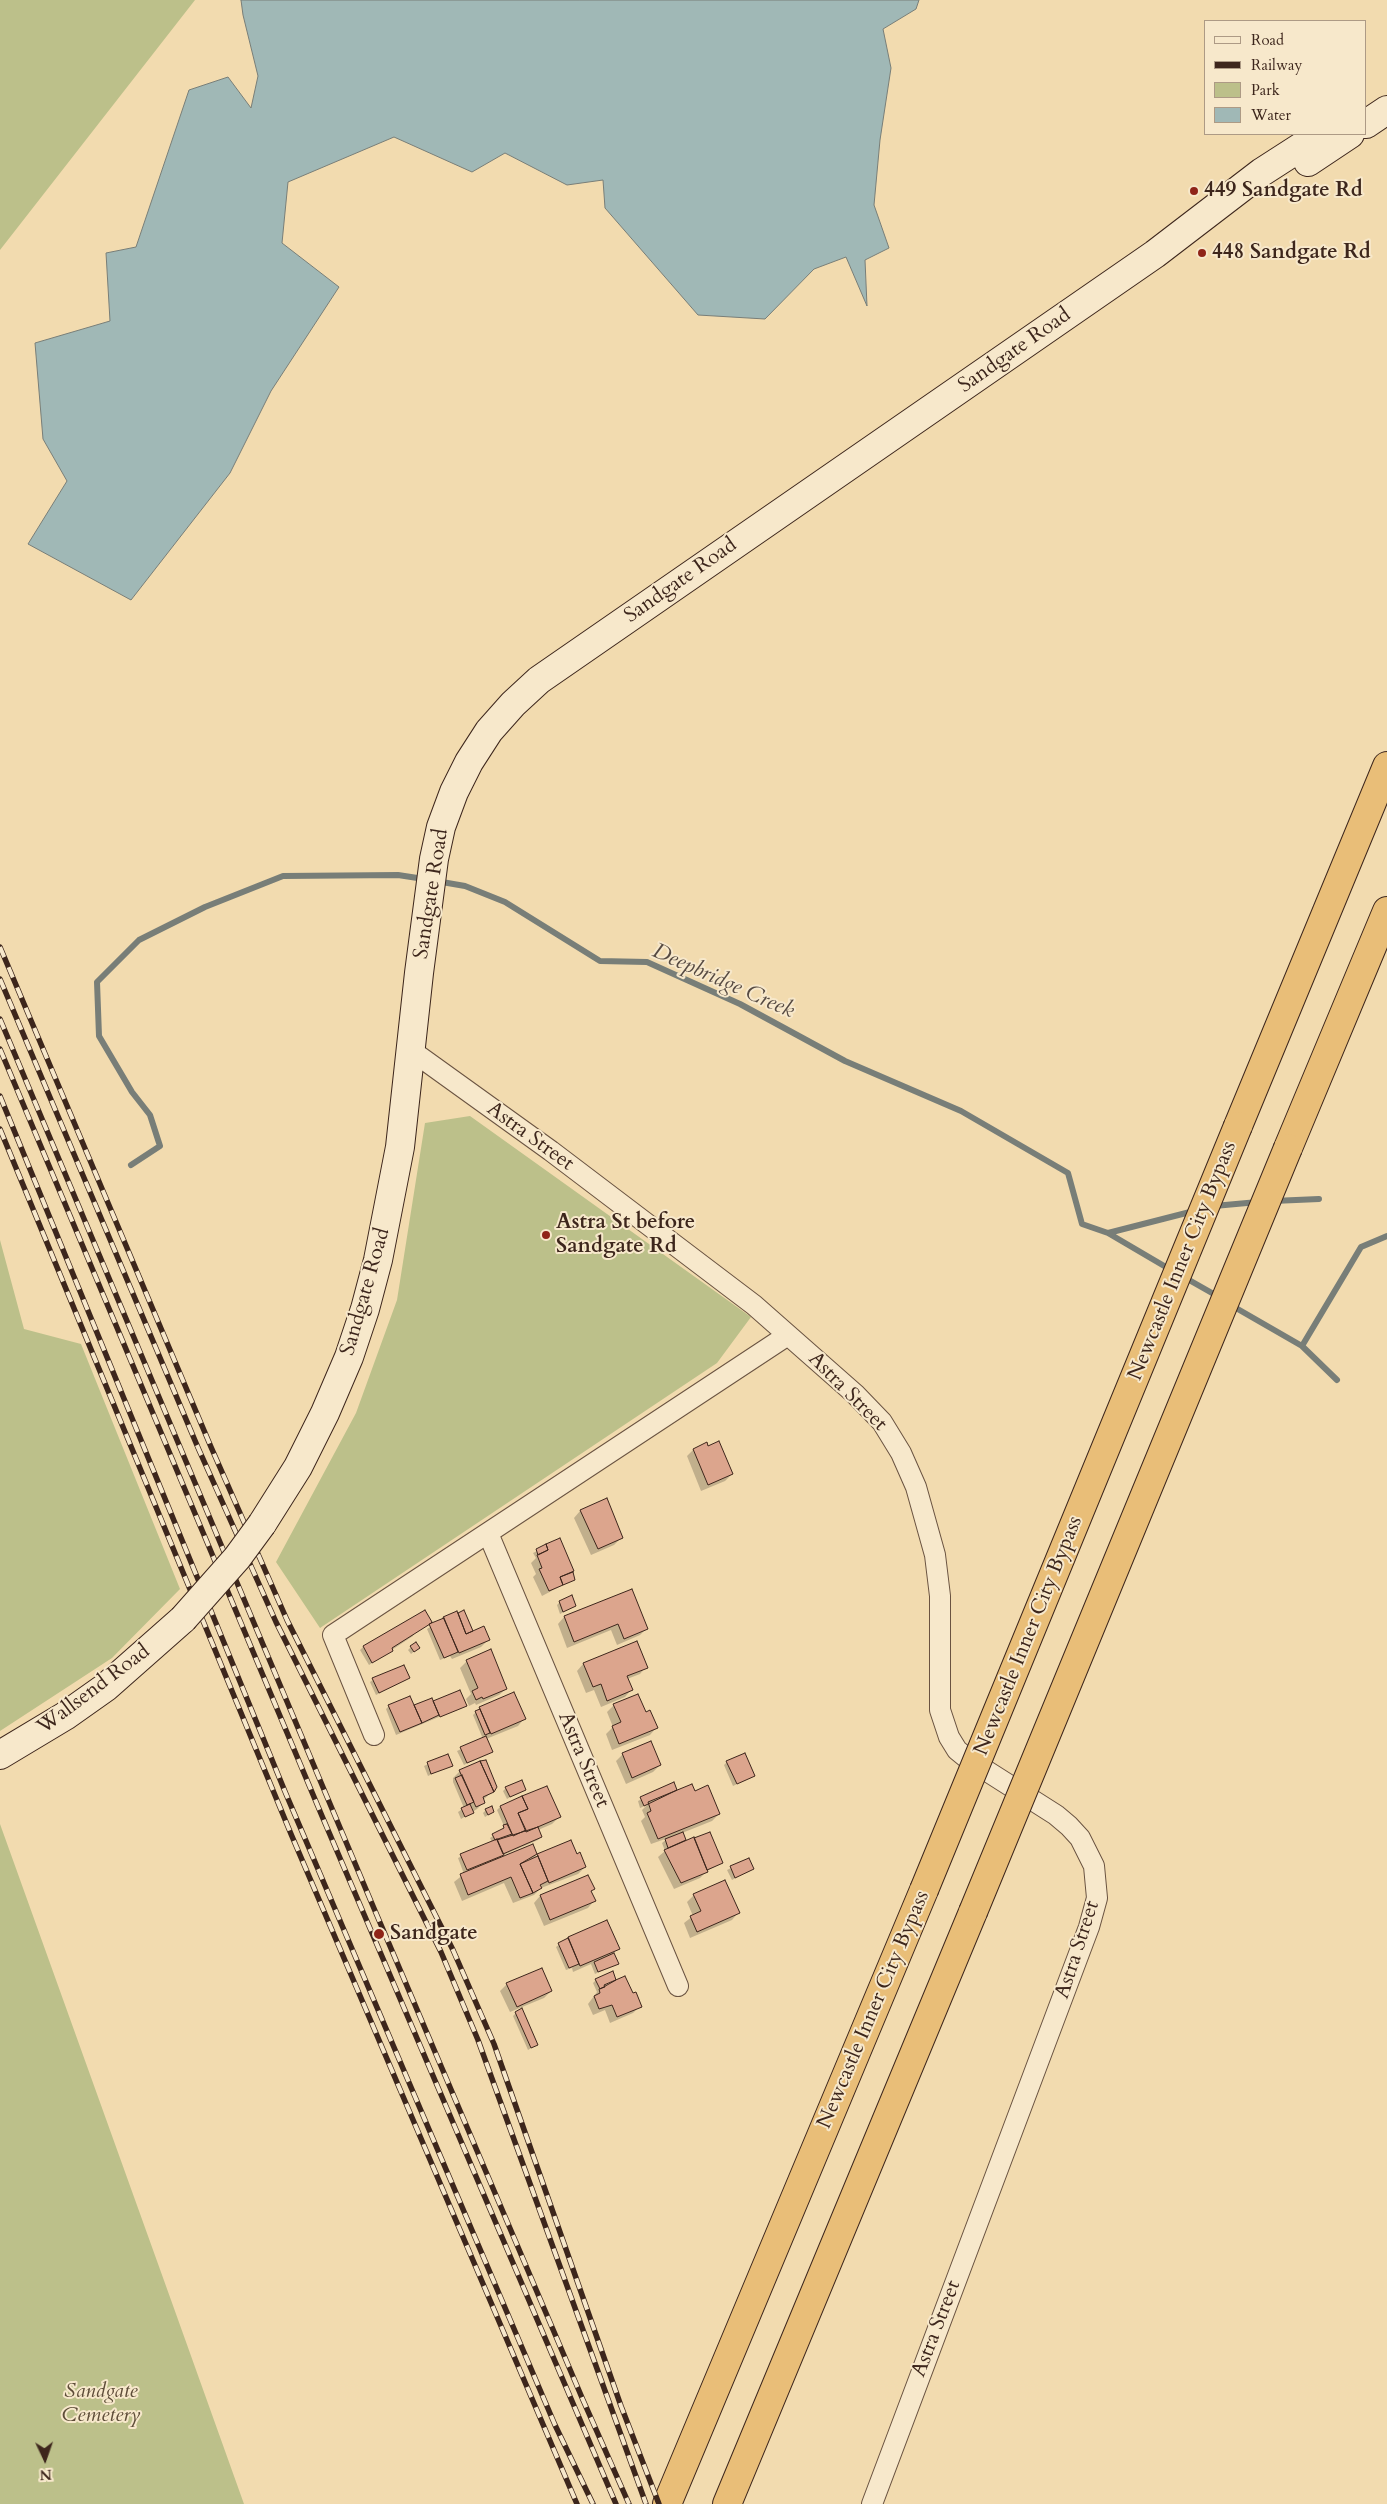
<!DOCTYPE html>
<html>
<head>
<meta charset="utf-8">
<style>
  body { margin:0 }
  #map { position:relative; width:1387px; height:2504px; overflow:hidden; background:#f2dbaf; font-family:Cardo,serif }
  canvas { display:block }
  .legend { position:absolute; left:1204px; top:20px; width:162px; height:115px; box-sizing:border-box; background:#f7e8cb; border:1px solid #ad9a85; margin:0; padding:6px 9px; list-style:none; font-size:15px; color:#3d261c }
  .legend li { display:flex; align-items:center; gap:10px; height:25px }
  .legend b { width:25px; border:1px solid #ad9a85 }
  .north { position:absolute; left:20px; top:2434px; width:50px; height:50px; -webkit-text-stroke:4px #f7e8cb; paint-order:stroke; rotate:177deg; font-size:14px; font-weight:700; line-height:20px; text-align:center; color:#3d261c }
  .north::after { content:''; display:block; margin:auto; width:18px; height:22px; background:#3d261c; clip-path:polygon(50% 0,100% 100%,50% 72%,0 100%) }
</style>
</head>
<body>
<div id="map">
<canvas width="1387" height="2504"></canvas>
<ul class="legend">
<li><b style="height:6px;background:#f7e8cb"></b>Road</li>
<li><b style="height:6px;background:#3d261c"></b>Railway</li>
<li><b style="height:14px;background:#bcc08a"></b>Park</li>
<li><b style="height:14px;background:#a0b8b6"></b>Water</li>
</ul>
<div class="north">N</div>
</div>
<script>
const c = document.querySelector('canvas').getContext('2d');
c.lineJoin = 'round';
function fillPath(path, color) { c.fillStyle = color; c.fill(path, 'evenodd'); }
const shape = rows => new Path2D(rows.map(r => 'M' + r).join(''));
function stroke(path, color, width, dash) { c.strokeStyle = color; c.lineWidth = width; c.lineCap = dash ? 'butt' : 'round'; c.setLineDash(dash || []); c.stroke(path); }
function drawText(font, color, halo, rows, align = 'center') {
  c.font = font + ' Cardo,serif'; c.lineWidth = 4; c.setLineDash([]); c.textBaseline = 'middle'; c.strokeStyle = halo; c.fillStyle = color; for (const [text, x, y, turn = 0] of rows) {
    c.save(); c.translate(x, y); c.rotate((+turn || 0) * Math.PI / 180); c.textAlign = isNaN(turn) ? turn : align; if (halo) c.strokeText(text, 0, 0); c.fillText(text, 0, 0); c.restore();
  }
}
const green = shape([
  [0,0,195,0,0,250],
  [470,1116,751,1317,717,1363,320,1628,276,1562,356,1413,397,1300,425,1123],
  [0,1240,24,1329,81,1344,180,1589,112,1658,0,1731],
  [0,1824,171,2300,244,2504,0,2504]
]);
const water = shape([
  [241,0,919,0,916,9,883,29,891,68,880,140,874,205,889,248,865,260,867,306,846,257,814,269,765,319,698,315,605,208,603,180,567,185,505,153,472,172,394,137,288,182,282,243,339,287,271,391,230,473,131,600,28,544,67,481,43,439,35,343,110,321,106,253,136,247,189,90,228,77,251,108,258,76,243,15,241,0]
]);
const shadow = shape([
  [693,1450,732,1474,725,1481,701,1491,687,1456],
  [606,1500,621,1538,614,1545,591,1555,574,1518,580,1511],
  [560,1540,573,1571,574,1579,542,1596,533,1577,536,1574,531,1563,536,1558,533,1553],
  [631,1590,647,1628,640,1635,617,1645,611,1630,567,1648,558,1624,564,1617],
  [560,1602,575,1606,560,1614,557,1605],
  [425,1612,413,1636,369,1665,360,1650,363,1647],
  [458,1614,473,1632,488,1640,481,1647,452,1659,450,1656,440,1660,427,1629,444,1618],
  [411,1647,416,1650,411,1654,408,1650],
  [467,1661,506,1689,499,1695,476,1705,475,1703,469,1706,466,1699,471,1694,460,1668],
  [583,1664,646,1667,640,1674,627,1679,631,1690,625,1697,601,1707,594,1690,586,1693,577,1671],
  [409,1678,376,1695,370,1682,373,1680],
  [433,1703,465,1706,396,1735,386,1709,389,1706,413,1707],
  [614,1705,645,1714,656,1728,650,1735,612,1750,606,1734,613,1727,607,1712],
  [476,1712,524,1719,518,1726,486,1739,492,1751,464,1765,457,1751,483,1739,473,1715],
  [650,1743,660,1765,653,1772,626,1784,616,1761,622,1755],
  [447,1755,451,1765,428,1776,424,1766],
  [727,1762,754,1776,733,1786,724,1765],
  [460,1771,493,1791,483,1800,484,1802,477,1809,461,1819,458,1812,464,1808,453,1782,453,1778],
  [673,1784,677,1792,694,1792,719,1814,712,1821,682,1833,685,1840,681,1844,722,1863,707,1871,700,1878,674,1889,658,1857,665,1851,662,1843,668,1838,651,1844,641,1821,645,1817,642,1810,647,1805,640,1808,638,1801],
  [546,1787,559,1817,552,1824,538,1830,541,1837,538,1840,501,1856,502,1858,532,1846,536,1856,570,1842,585,1867,578,1874,541,1888,534,1895,513,1903,504,1883,462,1901,454,1882,464,1874,458,1858,492,1842,490,1838,501,1831,504,1826,497,1810,500,1807],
  [529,1857,530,1861,525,1863,524,1860],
  [506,1788,524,1789,507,1799,503,1791],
  [486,1810,493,1812,485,1817,483,1813],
  [748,1860,752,1869,732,1880,727,1870],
  [588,1876,594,1901,588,1908,544,1926,534,1903,540,1896],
  [694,1895,738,1913,732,1920,690,1938,684,1923,693,1916,687,1902],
  [607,1922,618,1948,613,1954,617,1963,595,1974,591,1964,573,1972,572,1968,566,1970,556,1947,568,1938],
  [596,1980,632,1995,640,2006,633,2013,610,2023,605,2010,593,2015,588,2004,597,1992,593,1983],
  [507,1984,551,1991,544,1998,510,2012,500,1991],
  [516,2013,536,2044,533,2047,528,2050,513,2016]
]);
const stream = shape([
  [436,881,465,886,505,902,600,961,647,962,740,1004,845,1061,961,1111,1068,1173,1082,1224,1108,1233],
  [131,1165,160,1146,150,1115,132,1092,99,1036,97,982,139,940,205,907,283,876,398,875,424,879],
  [1273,1201,1319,1199],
  [1214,1206,1258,1202],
  [1171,1270,1108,1233,1194,1211],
  [1182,1276,1219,1297],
  [1229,1304,1302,1346,1361,1247,1387,1236],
  [1302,1346,1337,1380]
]);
const building = shape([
  [719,1441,733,1474,708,1485,693,1449,707,1442,708,1446,719,1441],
  [607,1498,623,1538,598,1549,580,1510,607,1498],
  [560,1538,574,1571,560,1577,563,1585,549,1591,539,1569,542,1568,537,1555,548,1550,546,1544,560,1538],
  [546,1544,548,1550,538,1555,536,1549,546,1544],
  [573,1572,575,1580,563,1585,560,1577,573,1572],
  [632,1589,648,1629,624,1639,618,1624,574,1642,564,1616,632,1589],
  [572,1595,576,1606,563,1612,559,1601,572,1595],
  [425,1610,432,1622,430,1624,392,1648,393,1651,372,1663,363,1646,425,1610],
  [464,1610,473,1631,466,1634,458,1613,464,1610],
  [457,1611,466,1634,484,1626,490,1640,459,1653,443,1617,457,1611],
  [444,1618,458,1652,444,1658,429,1624,444,1618],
  [637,1641,648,1668,627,1676,633,1690,607,1701,601,1684,593,1687,583,1663,637,1641],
  [416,1642,420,1648,414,1652,410,1646,416,1642],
  [491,1649,507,1689,483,1699,482,1697,476,1700,472,1691,478,1688,466,1660,491,1649],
  [404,1665,410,1678,379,1693,372,1678,404,1665],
  [460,1690,467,1706,440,1717,433,1701,460,1690],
  [514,1692,526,1719,491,1734,479,1707,514,1692],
  [638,1694,646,1712,650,1710,658,1728,619,1744,612,1726,621,1722,613,1704,638,1694],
  [410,1696,422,1723,400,1732,388,1705,410,1696],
  [432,1698,439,1715,422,1723,414,1705,432,1698],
  [480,1709,490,1733,485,1735,475,1711,480,1709],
  [486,1736,493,1752,467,1763,460,1747,486,1736],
  [651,1741,661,1765,632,1778,622,1753,651,1741],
  [745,1753,755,1776,737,1784,726,1761,745,1753],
  [448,1754,453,1766,431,1774,427,1762,448,1754],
  [486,1760,497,1787,494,1792,480,1761,486,1760],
  [480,1761,494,1792,483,1797,485,1803,476,1807,459,1770,480,1761],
  [462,1775,474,1802,467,1805,455,1778,462,1775],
  [522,1780,526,1790,510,1797,505,1787,522,1780],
  [674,1782,677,1790,644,1806,640,1797,674,1782],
  [692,1784,695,1791,708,1785,720,1814,658,1839,647,1813,651,1811,648,1802,692,1784],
  [547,1786,561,1817,526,1832,518,1813,528,1809,522,1796,547,1786],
  [522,1796,528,1809,518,1813,526,1830,513,1836,500,1806,522,1796],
  [470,1804,474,1813,465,1817,461,1808,470,1804],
  [492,1806,494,1812,488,1815,485,1809,492,1806],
  [507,1824,512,1834,495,1840,492,1834,504,1828,503,1825,507,1824],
  [538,1827,542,1837,503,1854,497,1840,538,1827],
  [683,1832,686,1840,668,1848,665,1839,683,1832],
  [710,1832,723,1863,707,1870,694,1838,710,1832],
  [694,1837,708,1872,681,1883,664,1850,694,1837],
  [497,1839,504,1855,467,1870,460,1854,497,1839],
  [571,1840,577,1854,580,1852,586,1867,549,1883,537,1854,571,1840],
  [533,1844,537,1854,520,1864,533,1893,520,1898,511,1877,468,1895,460,1874,533,1844],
  [538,1856,548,1881,540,1885,542,1888,533,1893,520,1864,538,1856],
  [749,1858,754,1869,735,1878,730,1866,749,1858],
  [588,1875,595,1889,591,1891,596,1901,550,1920,540,1895,588,1875],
  [725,1880,740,1913,697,1932,690,1916,701,1911,693,1894,725,1880],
  [607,1920,620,1949,580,1966,568,1937,607,1920],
  [568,1938,579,1964,569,1968,558,1943,568,1938],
  [614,1953,619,1964,598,1972,594,1962,614,1953],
  [542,1968,552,1991,517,2007,506,1983,542,1968],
  [613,1971,616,1980,600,1989,595,1979,613,1971],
  [625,1976,633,1993,636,1992,642,2007,617,2017,612,2005,599,2009,594,1996,600,1993,599,1989,605,1987,604,1985,625,1976],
  [522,2008,538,2045,531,2048,515,2012,522,2008]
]);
const street = shape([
  [412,1051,551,1151,754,1305,855,1394,882,1422,901,1453,916,1487,935,1555,940,1596,940,1710,949,1737,957,1750,968,1759,1056,1815,1069,1826,1080,1838,1094,1866,1097,1898,1089,1927,872,2504],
  [488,1533,678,1986],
  [374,1735,333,1635,788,1335]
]);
const secondary = shape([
  [1366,124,1387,110],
  [1308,162,1350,134],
  [262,1524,298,1467,325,1413,349,1357,365,1309,378,1260,400,1147,419,973,434,859,441,827,454,792,469,762,489,731,513,704,539,680,1155,254,1262,172,1321,134],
  [0,1755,65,1716,106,1687,183,1619]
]);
const highway = shape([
  [1238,1126,1387,766],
  [1288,1148,1387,911],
  [667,2504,924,1890],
  [727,2504,973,1912]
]);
const rail = shape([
  [0,947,211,1447,287,1620,453,1950,494,2044,621,2406,659,2504],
  [0,979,199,1450,276,1622,441,1952,478,2040,646,2504],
  [0,1019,370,1899,583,2400,629,2504],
  [0,1049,322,1816,616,2504],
  [0,1096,286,1794,555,2425,593,2504],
  [0,1129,291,1834,577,2504]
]);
const secondaryBridge = shape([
  [183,1619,237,1558,262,1524]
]);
const highwayBridge = shape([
  [924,1890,1238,1126],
  [973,1912,1288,1148]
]);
const markers = [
  [1194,191,5,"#8f2418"],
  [1202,253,5,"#8f2418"],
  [546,1235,5,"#8f2418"],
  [379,1934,6,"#8f2418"]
];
const poiNames = [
  ["449 Sandgate Rd",1204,191],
  ["448 Sandgate Rd",1212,253],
  ["Astra St before",556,1223],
  ["Sandgate Rd",556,1247],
  ["Sandgate",390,1934]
];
const streetNames = [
  ["Sandgate Road",1015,351,-35],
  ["Sandgate Road",681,581,-35],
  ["Sandgate Road",432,894,-81],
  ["Astra Street",530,1137,36],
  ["Newcastle Inner City Bypass",1183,1261,-68],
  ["Sandgate Road",366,1292,-74],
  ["Astra Street",847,1392,45],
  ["Newcastle Inner City Bypass",1029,1636,-68],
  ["Wallsend Road",94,1690,-37],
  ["Astra Street",583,1760,67],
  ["Astra Street",1078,1950,-72],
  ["Newcastle Inner City Bypass",874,2010,-67],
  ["Astra Street",937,2329,-69]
];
const parkNames = [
  ["Sandgate",101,2392],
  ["Cemetery",101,2416]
];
const waterNames = [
  ["Deepbridge Creek",723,982,24]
];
fillPath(green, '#bcc08a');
fillPath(water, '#a0b8b6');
stroke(water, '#787e78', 1);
fillPath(shadow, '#0003');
stroke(stream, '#787e78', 6);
fillPath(building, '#dca58d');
stroke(building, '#3d261c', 1);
stroke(street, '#6a5341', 22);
stroke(secondary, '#3d261c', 30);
stroke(highway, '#3d261c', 30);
stroke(street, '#f7e8cb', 20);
stroke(secondary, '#f7e8cb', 28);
stroke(highway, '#e9be78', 28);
stroke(rail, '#3d261c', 5.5);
stroke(rail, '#f7e8cb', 4, [11]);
stroke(secondaryBridge, '#3d261c', 30, []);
stroke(highwayBridge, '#3d261c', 30, []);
stroke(secondaryBridge, '#f7e8cb', 28);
stroke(highwayBridge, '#e9be78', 28);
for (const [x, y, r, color] of markers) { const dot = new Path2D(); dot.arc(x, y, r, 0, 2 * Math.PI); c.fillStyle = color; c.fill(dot); stroke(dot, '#f7e8cb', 2); }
drawText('bold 21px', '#3d261c', '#f7e8cb', poiNames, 'left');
drawText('21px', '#3d261c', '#f7e8cb', streetNames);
drawText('italic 21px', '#5d4c38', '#f7e8cb', parkNames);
drawText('italic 22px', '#564a42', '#f7e8cb', waterNames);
</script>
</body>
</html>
